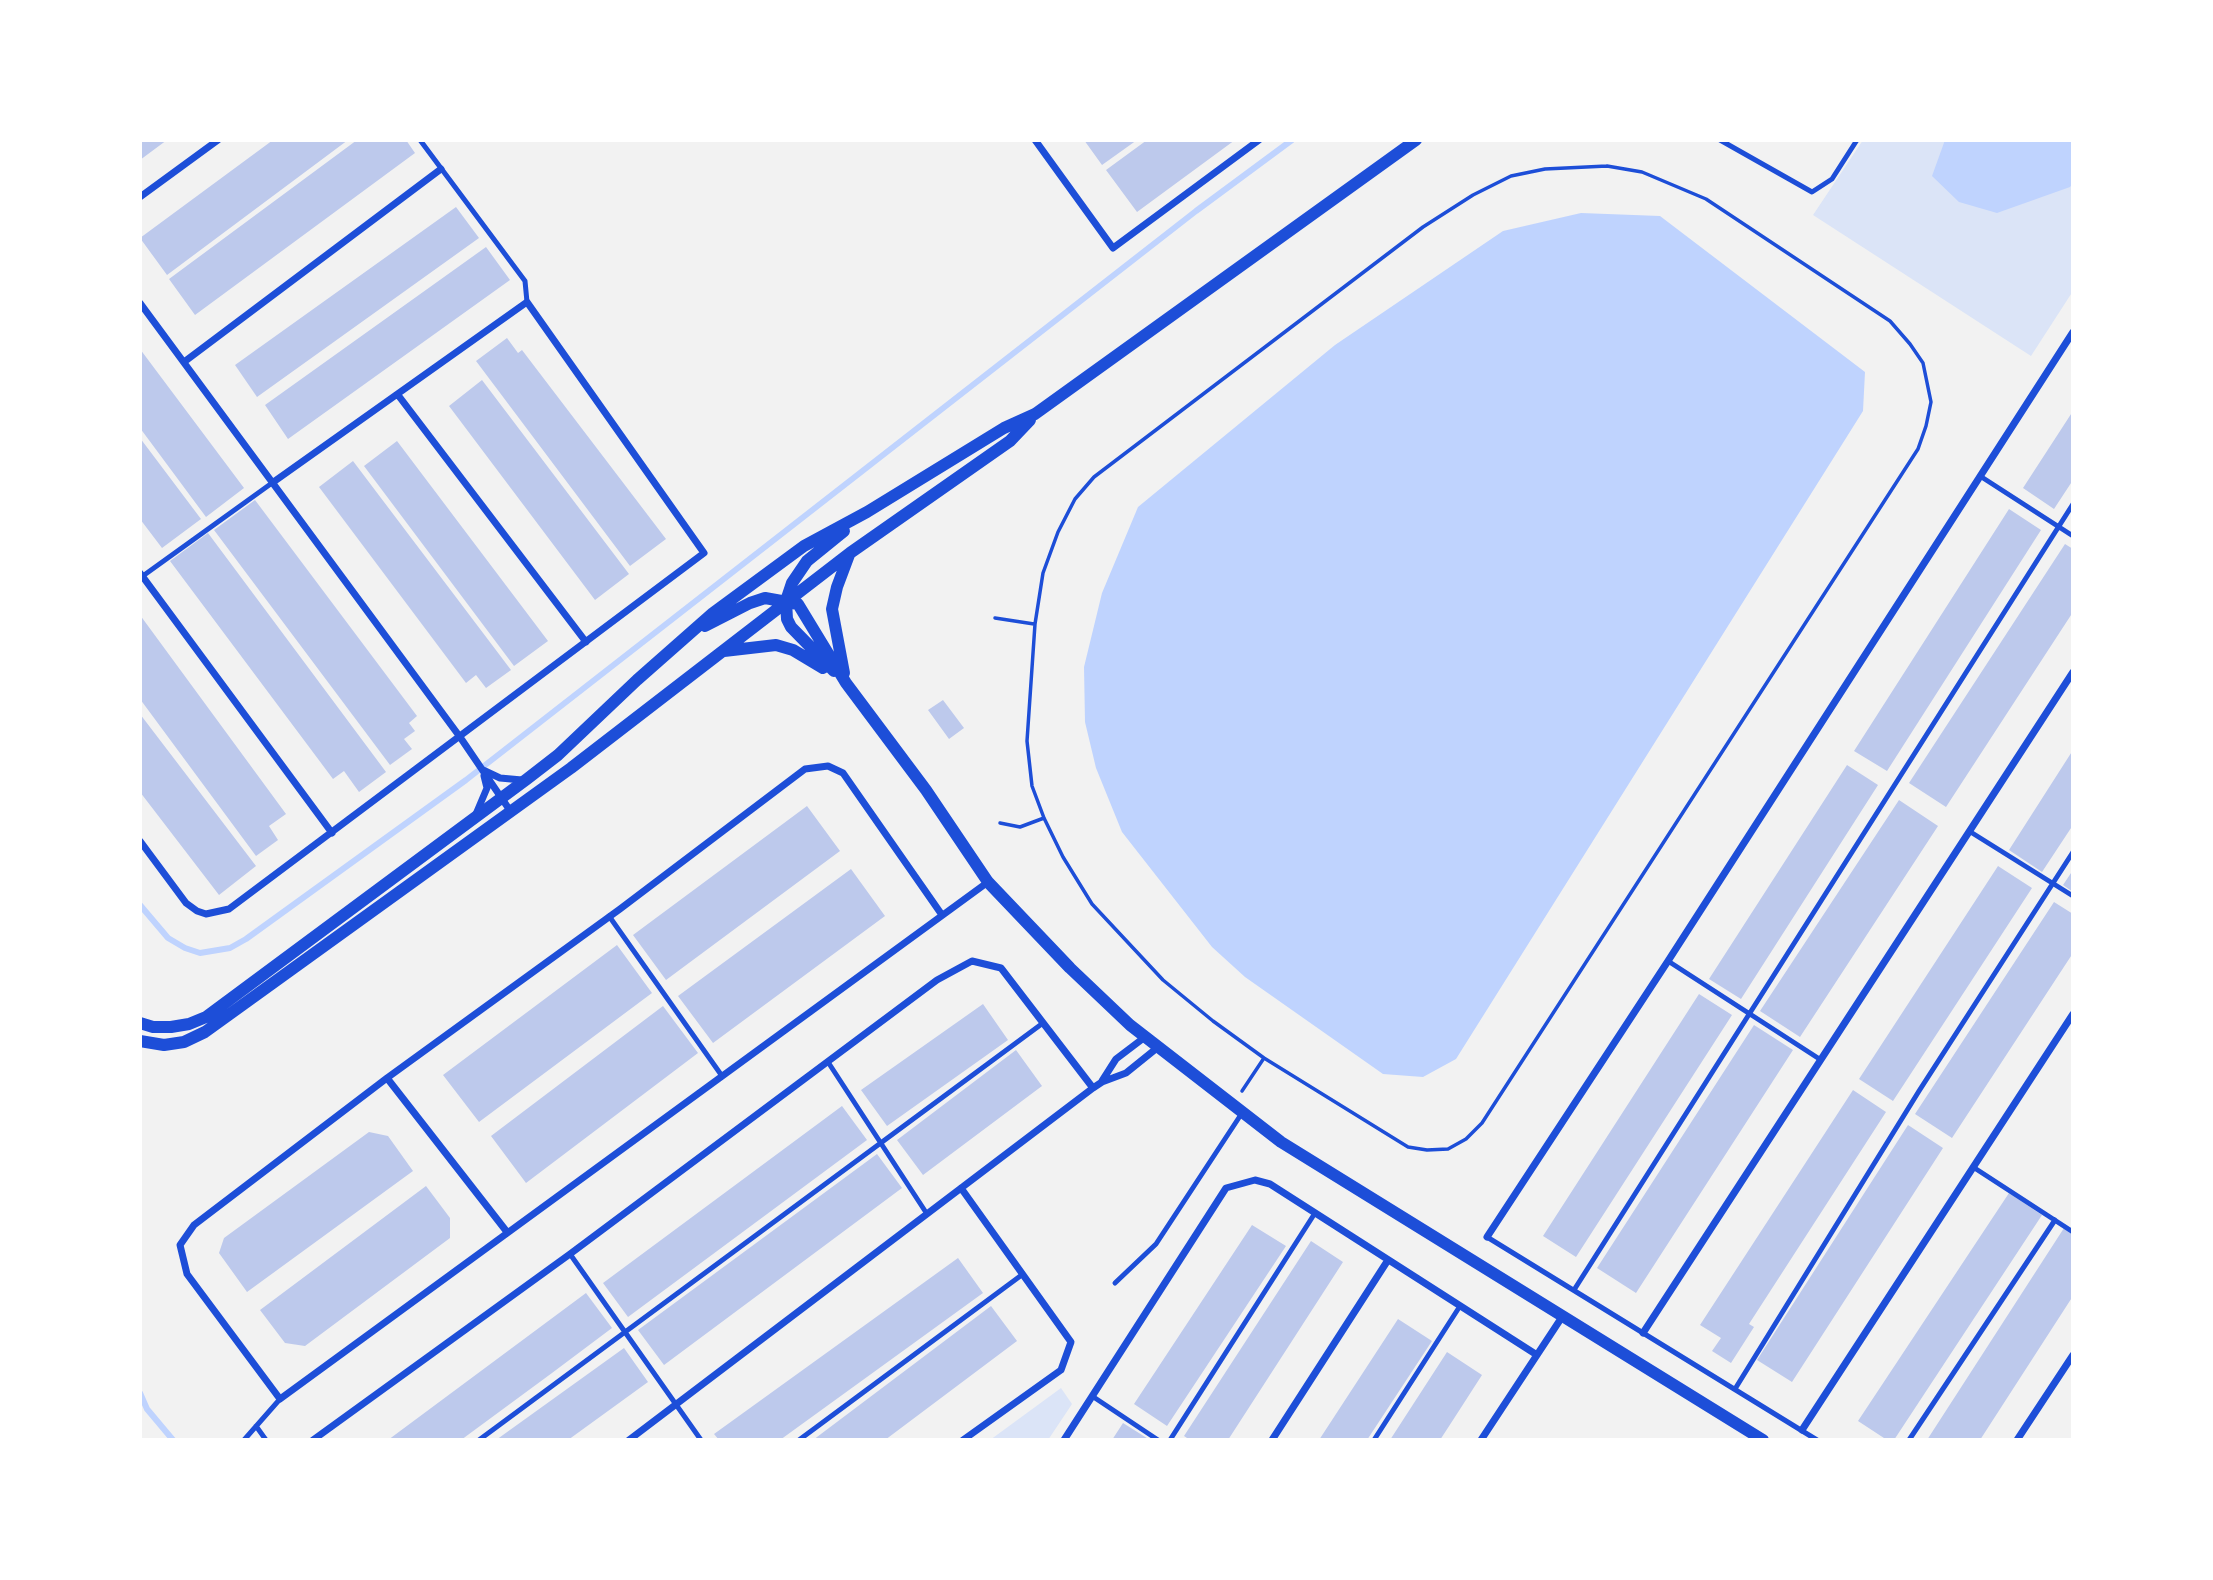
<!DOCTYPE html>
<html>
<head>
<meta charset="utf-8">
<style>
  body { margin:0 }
  #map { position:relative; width:2213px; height:1580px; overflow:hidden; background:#f2f2f2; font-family:"Roboto Condensed",sans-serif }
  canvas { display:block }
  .frame { position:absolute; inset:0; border:142px solid #fff; pointer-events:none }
</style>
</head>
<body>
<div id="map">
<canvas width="2213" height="1580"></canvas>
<div class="frame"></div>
</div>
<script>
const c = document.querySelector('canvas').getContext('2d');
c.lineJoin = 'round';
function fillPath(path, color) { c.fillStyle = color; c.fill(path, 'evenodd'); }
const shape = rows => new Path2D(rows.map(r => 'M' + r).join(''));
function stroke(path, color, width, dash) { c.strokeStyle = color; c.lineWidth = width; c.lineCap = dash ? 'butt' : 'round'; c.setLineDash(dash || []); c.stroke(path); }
const green = shape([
  [1863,140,2073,140,2073,291,2031,356,1813,215],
  [1061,1388,1072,1404,1048,1440,990,1440]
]);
const water = shape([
  [1945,140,2073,140,2073,183,2070,187,1997,213,1959,202,1932,176],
  [1581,213,1660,216,1865,372,1863,411,1456,1059,1423,1077,1383,1074,1245,977,1212,947,1122,832,1096,768,1085,722,1084,667,1102,593,1138,507,1335,345,1503,231]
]);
const stream = shape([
  [140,905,168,938,185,948,200,953,230,948,246,939,466,780,1196,211,1292,140],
  [140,1393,147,1409,173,1440]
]);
const building = shape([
  [140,140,167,140,140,160],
  [273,140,348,140,167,275,140,238],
  [357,140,406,140,415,153,195,315,169,279],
  [1084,140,1137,140,1102,165],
  [1147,140,1235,140,1137,212,1106,170],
  [456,207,479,238,257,397,235,365],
  [486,247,510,280,288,439,265,405],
  [507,338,518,353,522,350,666,539,630,566,476,361],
  [140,349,244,488,206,517,140,428],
  [482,380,629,574,595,600,449,406],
  [2073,411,2073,480,2054,509,2023,488],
  [140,438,201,519,162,548,140,519],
  [397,441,548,641,514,666,364,466],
  [353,461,511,670,486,688,476,675,466,683,319,487],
  [255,500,417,716,409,723,415,731,404,739,412,749,390,765,214,530],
  [2009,509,2041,530,1887,771,1854,751],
  [208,533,386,772,359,792,344,771,333,779,170,561],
  [2065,544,2073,549,2073,612,1946,807,1909,783],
  [140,615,286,814,269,826,278,840,256,856,140,699],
  [943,700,964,728,949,739,928,710],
  [140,714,256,866,219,895,140,792],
  [2073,750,2073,825,2042,872,2009,850],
  [1847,765,1878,785,1741,999,1709,979],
  [1899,800,1938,826,1800,1037,1760,1011],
  [807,806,840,851,666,980,633,935],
  [1998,866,2032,888,1893,1101,1859,1079],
  [851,869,885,916,713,1043,678,996],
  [2073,870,2073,892,2063,885],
  [2054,902,2073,914,2073,953,1952,1138,1915,1114],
  [617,945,652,993,479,1122,443,1075],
  [1699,994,1732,1015,1576,1257,1543,1236],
  [983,1004,1008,1040,887,1126,861,1090],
  [663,1006,698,1053,526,1183,491,1136],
  [1754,1025,1793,1050,1636,1293,1597,1268],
  [1016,1050,1042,1086,923,1175,897,1140],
  [1853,1090,1886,1112,1749,1324,1754,1327,1731,1363,1712,1351,1721,1338,1700,1325],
  [842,1106,867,1140,628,1317,603,1283],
  [1908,1125,1943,1148,1792,1382,1757,1360],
  [369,1132,388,1136,413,1171,247,1292,219,1253,224,1238],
  [877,1154,902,1188,664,1365,638,1330],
  [426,1186,450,1218,450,1238,305,1346,285,1343,260,1310],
  [2009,1193,2042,1215,1894,1440,1887,1440,1858,1421],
  [1252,1225,1286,1246,1167,1426,1134,1404],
  [2064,1228,2073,1234,2073,1296,1980,1440,1927,1440],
  [1311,1241,1343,1262,1228,1440,1190,1440,1184,1436],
  [958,1258,983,1293,780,1440,719,1440,714,1434],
  [586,1293,612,1328,552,1373,461,1440,388,1440],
  [991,1306,1017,1341,885,1440,813,1440],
  [1398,1319,1432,1341,1367,1440,1319,1440],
  [624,1348,648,1382,568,1440,496,1440],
  [1447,1352,1482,1375,1453,1420,1440,1440,1390,1440],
  [1123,1423,1150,1440,1112,1440]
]);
const path = shape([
  [1607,166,1642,172,1706,199,1890,321,1910,344,1923,363,1931,402,1926,426,1918,449,1482,1123,1466,1139,1448,1149,1427,1150,1408,1147,1264,1058,1213,1021,1163,980,1092,904,1063,857,1044,818,1032,786,1027,741,1035,624,1043,573,1058,532,1075,499,1094,477,1423,227,1473,195,1511,176,1545,169,1607,166],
  [995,618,1034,624],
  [1000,823,1020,827,1044,818],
  [1242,1091,1264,1058]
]);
const service = shape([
  [420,140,525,281,527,302],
  [1720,140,1812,192,1832,179,1857,140],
  [1980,476,2073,536],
  [140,578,272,483],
  [1969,831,2073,896],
  [609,916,722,1076],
  [1668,961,1821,1060],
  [828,1062,927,1214],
  [1973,1167,2073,1232],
  [1487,1237,1817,1440],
  [570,1254,701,1440],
  [1115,1283,1156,1244,1242,1113],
  [1574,1290,2073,504],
  [1735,1389,1919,1091,2073,852],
  [1092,1396,1158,1440],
  [256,1426,266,1440],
  [244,1440,280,1399],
  [479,1440,1043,1023],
  [799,1440,1023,1274],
  [1170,1440,1315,1213],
  [1374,1440,1460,1306],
  [1909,1440,2055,1220]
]);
const minor = shape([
  [1035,140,1113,248,1259,140],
  [140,197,218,140],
  [140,303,460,737,511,812],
  [184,362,441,169],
  [398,395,586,642],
  [140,573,332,833],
  [483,770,500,778,522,780],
  [476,814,487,788,484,776],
  [140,841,186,903,197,911,206,914,229,909,704,553,527,302,272,483],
  [942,915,843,773,828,766,805,769,620,909,387,1078,194,1225,180,1245,187,1274,280,1399,988,882],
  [387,1078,507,1232],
  [1102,1081,1116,1059,1145,1037],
  [961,1188,1071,1342,1061,1370,963,1440],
  [1487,1237,1668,961,2073,332],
  [1643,1333,2073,672],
  [1802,1430,2073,1014],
  [313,1440,570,1254,937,980,972,961,1001,968,1093,1088],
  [629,1440,1093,1088,1102,1082,1126,1073,1157,1048],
  [1064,1440,1226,1188,1255,1180,1270,1184,1537,1355],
  [1272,1440,1388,1260],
  [1481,1440,1562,1317],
  [2017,1440,2073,1355]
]);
const tertiary = shape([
  [705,626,750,603,765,598,798,604,846,683,926,790,988,882,1070,968,1130,1025,1281,1142,1763,1440],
  [724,651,776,645,793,650,823,668],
  [834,671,791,627,787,619,786,601,792,583,807,561,844,531],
  [844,673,832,609,837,587,849,555],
  [140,1023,153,1027,171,1027,189,1024,206,1017,527,779,558,755,637,680,713,613,804,546,867,512,1004,428,1035,414,1416,140],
  [140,1041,164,1045,184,1042,205,1032,571,768,850,553,1010,441,1030,420]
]);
fillPath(green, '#dbe4f7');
fillPath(water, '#bfd3fe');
stroke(stream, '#bfd3fe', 6);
fillPath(building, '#bdc9ec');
stroke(path, '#1d4ed8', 3.5);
stroke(service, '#1d4ed8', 5);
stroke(minor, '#1d4ed8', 7);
stroke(tertiary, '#1d4ed8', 12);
</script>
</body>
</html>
